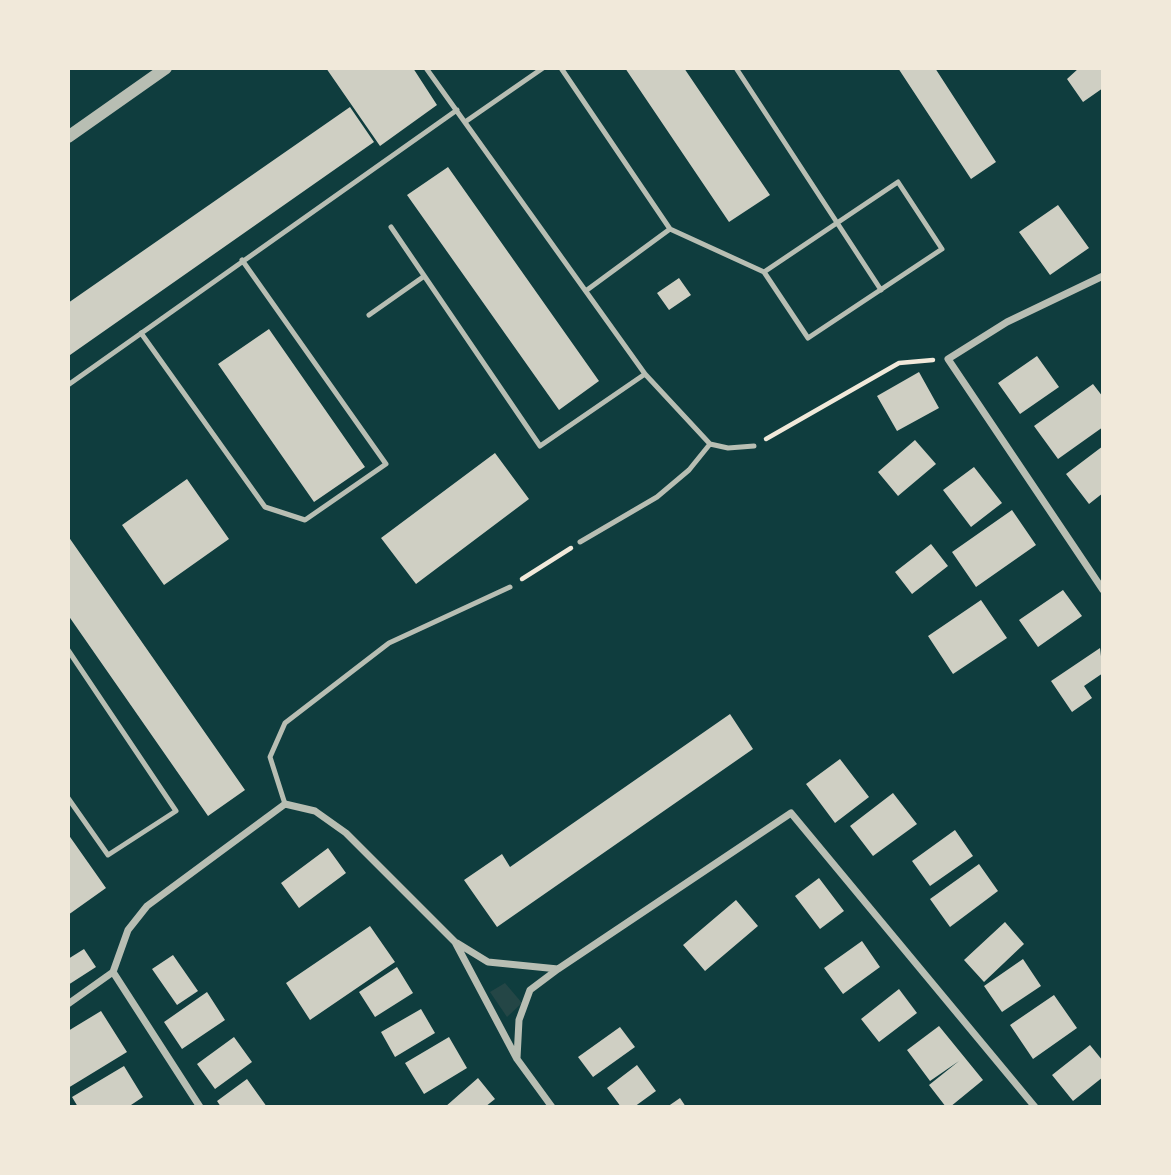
<!DOCTYPE html>
<html>
<head>
<meta charset="utf-8">
<style>
  body { margin:0 }
  #map { position:relative; width:1171px; height:1175px; overflow:hidden; background:#0f3d3e; font-family:"Work Sans",sans-serif }
  canvas { display:block }
  .frame { position:absolute; inset:0; border:70px solid #f1e9da; pointer-events:none }
</style>
</head>
<body>
<div id="map">
<canvas width="1171" height="1175"></canvas>
<div class="frame"></div>
</div>
<script>
const c = document.querySelector('canvas').getContext('2d');
c.lineJoin = 'round';
function fillPath(path, color) { c.fillStyle = color; c.fill(path, 'evenodd'); }
const shape = rows => new Path2D(rows.map(r => 'M' + r).join(''));
function stroke(path, color, width, dash) { c.strokeStyle = color; c.lineWidth = width; c.lineCap = dash ? 'butt' : 'round'; c.setLineDash(dash || []); c.stroke(path); }
const green = shape([
  [505,983,522,1003,507,1017,490,992]
]);
const building = shape([
  [326,68,413,68,437,105,380,146],
  [625,68,684,68,770,195,729,222],
  [898,68,935,68,996,162,971,179],
  [1079,68,1103,68,1103,88,1083,102,1067,79],
  [350,107,374,142,70,355,68,303],
  [448,167,599,381,559,410,407,195],
  [1058,205,1089,248,1050,275,1019,232],
  [679,278,691,295,669,310,657,293],
  [269,329,365,467,314,502,218,364],
  [1037,356,1059,387,1020,414,998,383],
  [919,372,939,408,897,431,877,396],
  [1093,384,1103,397,1103,427,1058,459,1034,426],
  [915,440,936,464,898,496,878,472],
  [1103,446,1103,493,1089,504,1066,474],
  [495,453,529,499,416,584,381,538],
  [974,467,1002,503,971,527,943,490],
  [187,479,229,539,164,585,122,525],
  [1012,510,1036,545,976,587,952,552],
  [68,536,245,790,208,816,68,615],
  [931,544,948,566,912,594,895,572],
  [1063,590,1082,616,1038,647,1019,620],
  [981,600,1007,638,953,674,928,636],
  [1100,648,1103,673,1084,686,1092,698,1072,712,1051,681],
  [730,714,753,749,497,927,464,880,502,854,510,867],
  [840,759,869,797,835,823,806,784],
  [893,793,917,824,873,856,850,826],
  [955,830,973,856,930,886,912,861],
  [68,834,106,888,68,915],
  [328,848,346,873,299,908,281,883],
  [979,864,998,891,950,927,930,899],
  [819,878,844,911,820,929,795,896],
  [736,900,758,926,705,971,683,945],
  [1005,922,1024,944,984,982,964,960],
  [370,926,395,962,310,1020,286,983],
  [862,941,880,967,843,994,824,968],
  [84,949,96,967,68,985,68,959],
  [173,955,198,991,177,1005,152,969],
  [1023,959,1041,986,1002,1012,984,986],
  [397,967,413,993,375,1017,359,992],
  [899,989,917,1013,879,1042,861,1019],
  [207,992,225,1020,182,1049,164,1022],
  [1054,995,1077,1028,1033,1059,1010,1025],
  [421,1009,435,1033,395,1057,381,1032],
  [101,1011,127,1052,68,1088,68,1031],
  [939,1026,983,1080,950,1107,946,1107,929,1085,959,1061,930,1081,907,1050],
  [620,1027,635,1047,593,1077,578,1057],
  [234,1037,252,1062,215,1089,197,1064],
  [449,1037,467,1068,424,1094,405,1063],
  [1090,1045,1103,1061,1103,1077,1073,1101,1052,1075],
  [637,1065,656,1091,634,1107,621,1107,607,1088],
  [124,1066,143,1097,128,1107,78,1107,72,1097],
  [478,1078,495,1099,485,1107,445,1107],
  [247,1079,267,1107,221,1107,217,1101],
  [680,1098,686,1107,667,1107]
]);
const path = shape([
  [766,439,899,363,933,360],
  [522,579,571,548]
]);
const service = shape([
  [426,68,645,374,710,444,728,448,754,446],
  [561,68,670,229,587,290],
  [736,68,881,290],
  [465,122,543,68],
  [391,227,540,446,645,374],
  [670,229,764,272,808,338,942,249,898,182,764,272],
  [369,315,423,277],
  [141,333,265,507,305,520,386,464,242,260],
  [68,385,457,110],
  [580,542,657,497,689,470,710,444],
  [68,650,176,811,108,855,68,798],
  [285,804,270,757,285,723,389,643,510,587]
]);
const minor = shape([
  [1103,276,1007,322,948,359,1103,590],
  [457,943,488,962,558,969,791,813,1035,1107],
  [68,1004,113,972],
  [517,1058,519,1020,530,990,558,969],
  [200,1107,113,972,128,930,147,906,285,804,315,811,346,833,455,942,517,1059,552,1107]
]);
const tertiary = shape([
  [68,137,166,68]
]);
fillPath(green, '#244646');
fillPath(building, '#cfcfc3');
stroke(path, '#f1e9da', 4.5);
stroke(service, '#b8beb3', 5);
stroke(minor, '#b8beb3', 7);
stroke(tertiary, '#b8beb3', 12);
</script>
</body>
</html>
